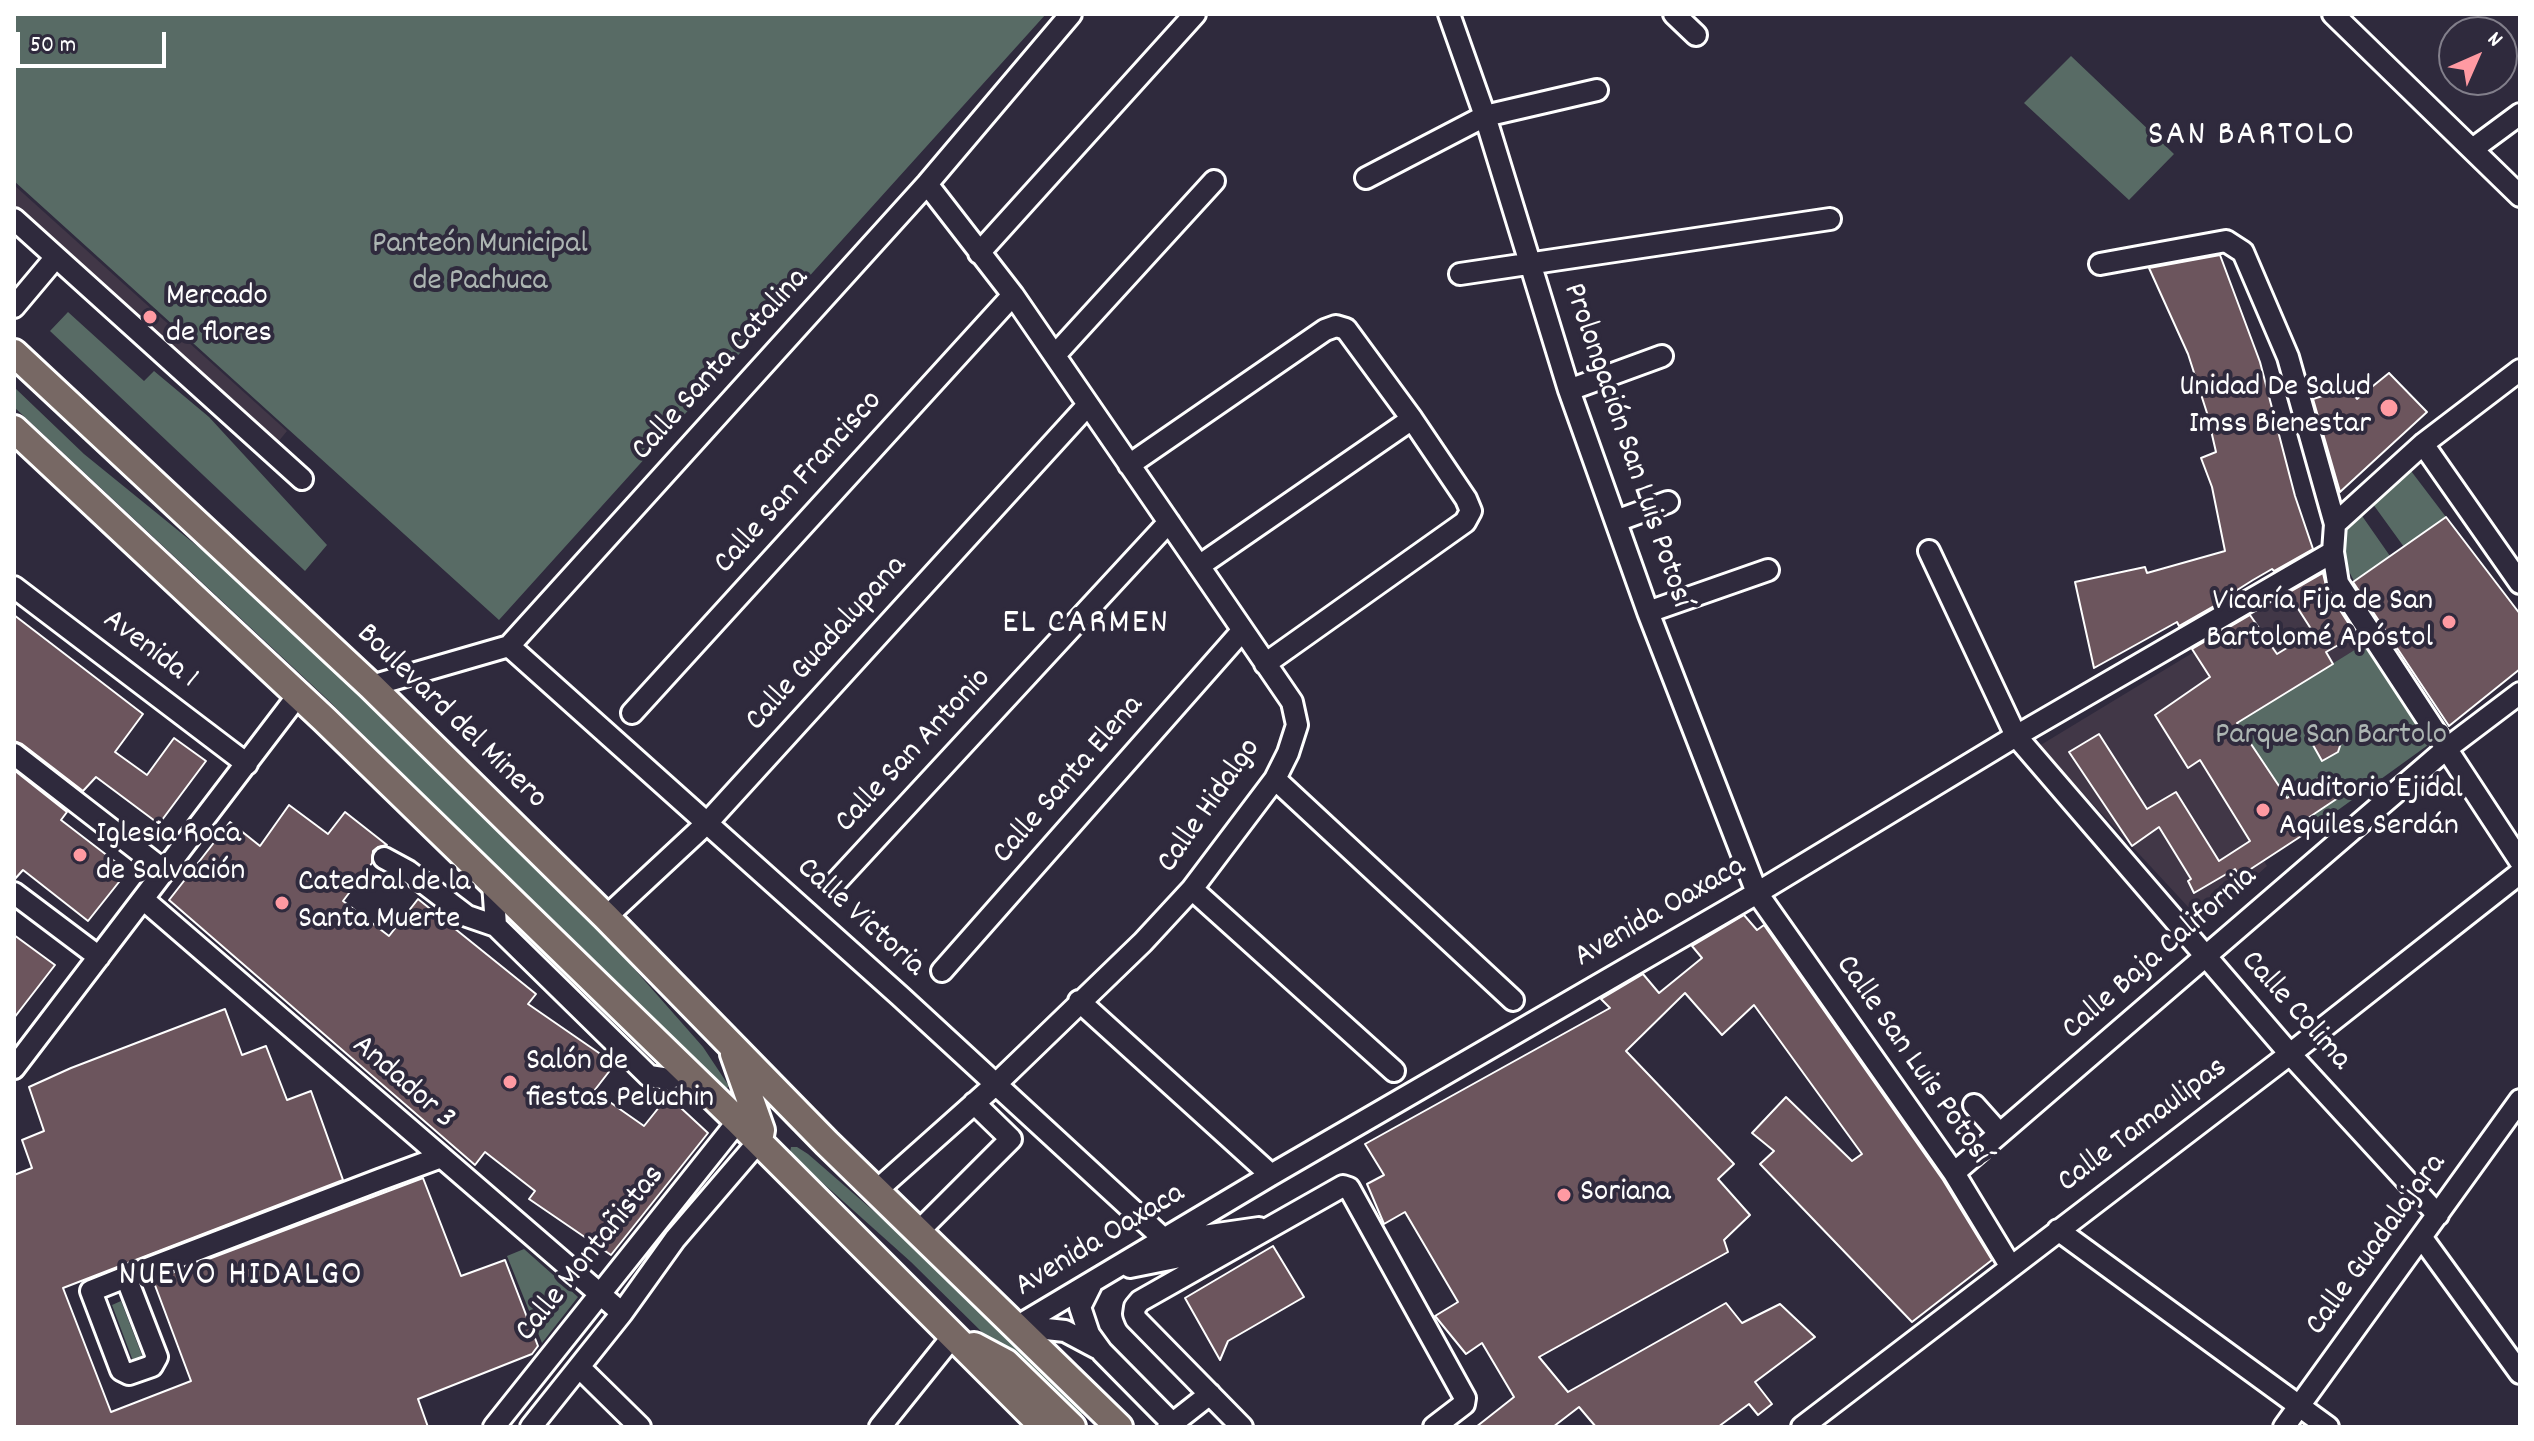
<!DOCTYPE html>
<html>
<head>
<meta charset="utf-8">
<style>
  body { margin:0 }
  #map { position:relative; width:2534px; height:1441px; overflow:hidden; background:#2f2a3d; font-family:Dekko,sans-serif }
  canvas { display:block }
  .frame { position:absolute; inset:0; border:16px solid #fff; pointer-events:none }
  .north { position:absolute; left:2438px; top:16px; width:80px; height:80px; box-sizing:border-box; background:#2f2a3d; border:2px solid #827f8b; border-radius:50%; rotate:45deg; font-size:22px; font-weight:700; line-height:32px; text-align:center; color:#fff }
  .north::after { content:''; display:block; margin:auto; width:28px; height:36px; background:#ff9aa2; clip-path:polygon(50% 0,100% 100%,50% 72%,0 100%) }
  .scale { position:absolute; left:16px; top:32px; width:150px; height:36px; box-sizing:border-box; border:4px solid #fff; border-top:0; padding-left:10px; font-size:24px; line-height:28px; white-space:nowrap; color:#fff; -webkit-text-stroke:6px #2f2a3d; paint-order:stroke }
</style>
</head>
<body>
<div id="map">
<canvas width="2534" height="1441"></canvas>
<div class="frame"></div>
<div class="north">N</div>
<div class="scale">50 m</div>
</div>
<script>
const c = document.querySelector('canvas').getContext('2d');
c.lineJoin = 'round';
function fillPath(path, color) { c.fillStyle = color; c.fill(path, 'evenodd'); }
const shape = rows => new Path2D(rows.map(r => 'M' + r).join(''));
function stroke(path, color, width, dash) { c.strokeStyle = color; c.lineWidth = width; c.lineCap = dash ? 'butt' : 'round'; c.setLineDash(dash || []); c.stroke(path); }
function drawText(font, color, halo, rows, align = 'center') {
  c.font = font + ' Dekko,sans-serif'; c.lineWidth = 8; c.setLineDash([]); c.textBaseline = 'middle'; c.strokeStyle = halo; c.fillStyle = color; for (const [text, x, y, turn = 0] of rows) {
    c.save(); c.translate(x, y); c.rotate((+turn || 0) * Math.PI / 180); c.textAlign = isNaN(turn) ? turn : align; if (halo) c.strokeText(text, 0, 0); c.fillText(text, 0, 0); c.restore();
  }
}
const built = shape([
  [14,185,287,431,278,442,14,204],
  [2326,559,2369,641,2238,723,2247,738,2204,766,2267,866,2203,923,2039,746,2194,652,2186,638]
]);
const green = shape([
  [14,14,1046,14,499,620,14,181],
  [2071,56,2174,154,2129,200,2024,103],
  [68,312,144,381,154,371,209,417,327,545,305,571,50,331],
  [14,387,84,454,228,571,402,733,615,947,703,1047,729,1086,726,1089,721,1088,326,698,14,407],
  [2408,467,2446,517,2404,547,2370,500],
  [2360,513,2390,556,2354,581,2339,552,2345,526],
  [2369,641,2435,740,2309,831,2237,723],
  [791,1147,797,1147,808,1154,937,1266,1076,1404,1083,1412,1079,1421,1070,1419,911,1262,796,1159,790,1153],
  [524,1249,578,1297,542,1343,507,1256],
  [121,1301,143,1358,133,1361,112,1305]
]);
const building = shape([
  [2220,255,2260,362,2295,496,2313,549,2274,571,2272,569,2253,580,2234,592,2235,594,2179,626,2177,622,2094,668,2075,582,2145,567,2147,573,2225,551,2212,487,2201,458,2216,452,2207,413,2188,354,2149,268,2220,255],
  [2389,373,2427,412,2340,492,2313,399,2329,394,2326,384,2343,381,2357,399,2389,373],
  [2446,517,2520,614,2520,669,2449,726,2353,582,2446,517],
  [2323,573,2327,590,2356,635,2326,652,2333,664,2237,723,2287,798,2322,776,2338,798,2302,822,2309,831,2240,876,2235,869,2194,893,2188,881,2191,879,2159,827,2132,846,2069,752,2099,734,2147,809,2176,792,2219,861,2250,841,2200,760,2188,768,2155,715,2210,677,2192,649,2250,615,2277,654,2313,632,2288,593,2323,573],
  [14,615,143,714,115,752,147,775,174,738,206,761,159,824,96,777,83,791,22,744,14,741,14,615],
  [2326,729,2337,733,2341,743,2338,752,2322,761,2313,745,2317,734,2326,729],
  [14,770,67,812,61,820,117,863,119,882,88,921,23,870,14,880,14,770],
  [289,805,328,834,345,812,387,845,378,847,373,851,372,863,343,901,389,936,418,899,536,994,528,1004,615,1064,594,1091,644,1126,668,1096,708,1133,611,1255,529,1199,535,1191,485,1152,475,1165,169,900,230,822,260,846,289,805],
  [1744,915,1757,930,1764,925,1943,1180,1992,1260,1912,1322,1760,1164,1774,1151,1752,1133,1786,1097,1852,1161,1862,1154,1754,1005,1722,1035,1685,993,1626,1051,1734,1164,1718,1179,1750,1215,1724,1240,1728,1252,1539,1357,1568,1392,1726,1303,1742,1323,1780,1304,1815,1337,1755,1382,1772,1404,1758,1415,1749,1404,1718,1427,1596,1427,1579,1407,1553,1427,1476,1427,1514,1397,1482,1343,1466,1354,1435,1316,1458,1302,1405,1212,1384,1224,1367,1184,1384,1175,1365,1144,1610,1008,1601,999,1643,974,1659,993,1702,958,1692,946,1744,915],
  [14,935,55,965,14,1018,14,935],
  [225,1009,242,1055,266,1046,287,1100,311,1091,343,1180,63,1288,111,1412,191,1381,153,1280,423,1178,461,1276,505,1260,538,1346,532,1354,418,1399,428,1427,14,1427,14,1175,32,1168,22,1140,44,1131,29,1087,71,1068,225,1009],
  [1273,1246,1304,1297,1228,1341,1220,1360,1185,1298,1273,1246]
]);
const minor = shape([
  [1449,14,1485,116,1569,390,1648,612,1757,893,1954,1173,2011,1267],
  [1674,14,1696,35],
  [2333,14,2520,196],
  [2474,148,2520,114],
  [1366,178,1485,116,1597,90],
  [14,219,302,479],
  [979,253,1195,14],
  [2100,264,2226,241,2243,252,2288,357,2335,524,2333,552,2338,583,2520,861],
  [1460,274,1830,219],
  [14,307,56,257],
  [1055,355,1214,181],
  [1569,390,1662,356],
  [2423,444,2520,583],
  [1129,465,1325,330,1336,326,1346,329,1412,419,1466,499,1471,511,1465,522,1265,664],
  [1616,521,1668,502],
  [2335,524,2423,444,2520,370],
  [1929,551,2016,736,2290,1054,2438,1215],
  [1199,566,1412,419],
  [14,587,247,764],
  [1648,612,1768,570],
  [509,646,900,996,1165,1240],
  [371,686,509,646,927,184,1071,14],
  [632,713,1013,295],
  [14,754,165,871],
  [1275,779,1513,1000],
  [384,858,408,871,467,916,496,926],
  [836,882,1169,522],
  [493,883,496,926,649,1076,669,1079,685,1070],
  [1192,889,1394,1071],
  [14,893,99,957],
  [143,899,622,1313],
  [606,917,707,823,1087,406],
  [942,971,1242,631],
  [1079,1001,1271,1175],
  [14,1068,299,694],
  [1974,1105,1999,1133],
  [1954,1173,2446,749,2520,693],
  [876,1191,995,1085,1143,942,1192,889,1275,779,1288,753,1297,725,1292,702,1199,566,1013,295,927,184],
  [2058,1230,2328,1427],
  [918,1232,1011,1139,974,1103],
  [2422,1238,2520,1373],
  [1169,1241,1259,1228],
  [1130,1267,1220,1249],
  [126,1277,157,1357,152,1366,129,1374,121,1370,91,1291,126,1277,379,1180,441,1157],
  [1091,1285,1080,1307,1089,1334,1102,1352,1176,1427],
  [1018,1326,1271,1175,1757,893,2016,736,2333,552],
  [1018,1326,1065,1331,1097,1348],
  [579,1367,640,1427],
  [494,1427,738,1121],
  [531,1427,622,1313,675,1239,759,1141],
  [880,1427,953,1336],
  [1168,1427,1210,1394],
  [1242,1427,1136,1319,1134,1314,1135,1307,1140,1301,1343,1186,1349,1188,1465,1398,1464,1404,1434,1427],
  [1802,1427,2290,1054,2520,873],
  [2284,1427,2520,1100]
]);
const major = shape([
  [14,353,371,686,606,917,827,1143,1119,1427],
  [14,429,324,719,738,1121,1044,1427],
  [734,1054,761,1130,759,1141],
  [974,1346,1006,1363,1072,1427]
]);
const markers = [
  [150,317,8,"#ff9aa2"],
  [2389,408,10,"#ff9aa2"],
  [2449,622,8,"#ff9aa2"],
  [2263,810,8,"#ff9aa2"],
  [80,855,8,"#ff9aa2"],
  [282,903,8,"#ff9aa2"],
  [510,1082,8,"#ff9aa2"],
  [1564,1195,8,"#ff9aa2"]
];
const parkNames = [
  ["Panteón Municipal",480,247],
  ["de Pachuca",480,284],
  ["Parque San Bartolo",2331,738]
];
const poiNames = [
  ["Mercado",166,299],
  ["de flores",166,336],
  ["Unidad De Salud",2371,390,"right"],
  ["Imss Bienestar",2371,427,"right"],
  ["Vicaría Fija de San",2433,604,"right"],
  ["Bartolomé Apóstol",2433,641,"right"],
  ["Auditorio Ejidal",2279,792],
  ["Aquiles Serdán",2279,829],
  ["Iglesia Roca",96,837],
  ["de Salvación",96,874],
  ["Catedral de la",298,885],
  ["Santa Muerte",298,922],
  ["Salón de",526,1064],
  ["fiestas Peluchin",526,1101],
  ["Soriana",1580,1195]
];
const streetNames = [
  ["Calle Santa Catalina",722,366,-48],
  ["Prolongación San Luis Potosí",1625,446,71],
  ["Calle San Francisco",800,484,-48],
  ["Calle Guadalupana",828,645,-48],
  ["Avenida 1",149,651,37],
  ["Boulevard del Minero",450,718,44],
  ["Calle San Antonio",915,752,-47],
  ["Calle Santa Elena",1070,781,-49],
  ["Calle Hidalgo",1211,807,-55],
  ["Avenida Oaxaca",1661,914,-30],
  ["Calle Victoria",859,919,42],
  ["Calle Baja California",2161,955,-41],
  ["Calle Colima",2294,1012,48],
  ["Calle San Luis Potosí",1911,1061,55],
  ["Andador 3",402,1084,41],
  ["Calle Tamaulipas",2144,1127,-37],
  ["Avenida Oaxaca",1101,1242,-31],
  ["Calle Guadalajara",2378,1246,-54],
  ["Calle Montañistas",592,1255,-51]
];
const quarterNames = [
  ["SAN BARTOLO",2252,138],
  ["EL CARMEN",1086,626],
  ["NUEVO HIDALGO",241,1278]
];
fillPath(built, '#413747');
fillPath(green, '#586b65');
fillPath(building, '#6c555d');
stroke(building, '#fff', 2);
stroke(minor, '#fff', 26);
stroke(major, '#fff', 32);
stroke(minor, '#2f2a3d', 20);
stroke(major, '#776864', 26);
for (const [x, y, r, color] of markers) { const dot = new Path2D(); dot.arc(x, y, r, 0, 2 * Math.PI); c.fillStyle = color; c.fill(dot); stroke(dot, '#2f2a3d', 3); }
drawText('32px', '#acb5b2', '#2f2a3d', parkNames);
drawText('32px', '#fff', '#2f2a3d', poiNames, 'left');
drawText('32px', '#fff', '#2f2a3d', streetNames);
c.letterSpacing = '2px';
drawText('36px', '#fff', '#2f2a3d', quarterNames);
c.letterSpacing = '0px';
</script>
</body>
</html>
